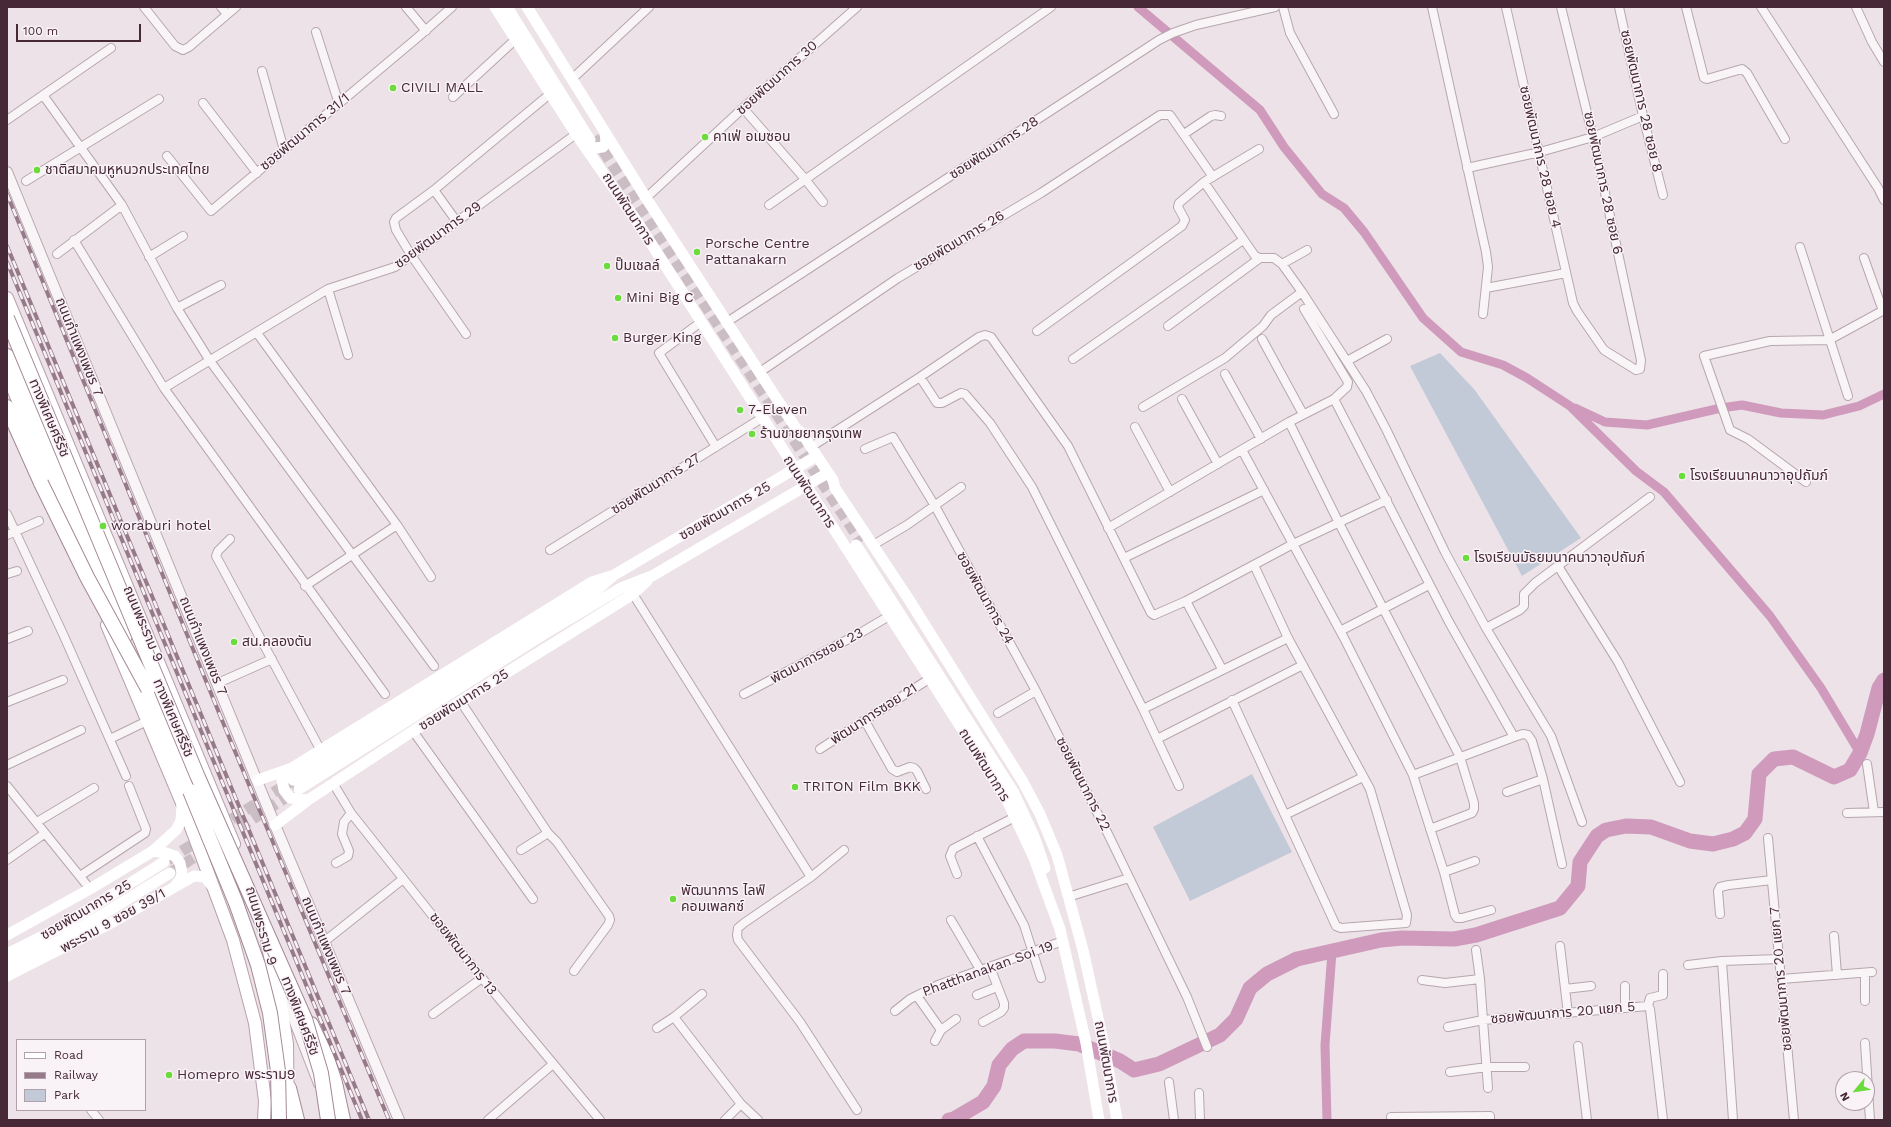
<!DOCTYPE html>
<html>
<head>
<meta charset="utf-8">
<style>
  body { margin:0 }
  #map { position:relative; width:1891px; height:1127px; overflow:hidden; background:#ece2e7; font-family:"Work Sans",sans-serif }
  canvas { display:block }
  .frame { position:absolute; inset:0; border:8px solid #462837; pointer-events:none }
  .legend { position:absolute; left:16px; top:1039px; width:130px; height:72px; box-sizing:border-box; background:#f9f2f6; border:1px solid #b1a1aa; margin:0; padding:5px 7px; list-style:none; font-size:12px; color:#462837 }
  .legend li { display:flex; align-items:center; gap:8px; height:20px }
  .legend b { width:20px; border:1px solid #b1a1aa }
  .north { position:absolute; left:1835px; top:1071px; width:40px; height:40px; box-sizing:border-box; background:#f9f2f6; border:1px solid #b1a1aa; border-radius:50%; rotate:241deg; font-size:11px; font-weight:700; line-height:16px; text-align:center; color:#462837 }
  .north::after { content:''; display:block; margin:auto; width:14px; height:18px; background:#6bdc3c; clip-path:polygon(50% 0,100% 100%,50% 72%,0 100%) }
  .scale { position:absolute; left:16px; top:24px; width:125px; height:18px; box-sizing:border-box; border:2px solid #462837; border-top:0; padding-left:5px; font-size:12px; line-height:14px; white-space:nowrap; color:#462837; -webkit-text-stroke:3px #f9f2f6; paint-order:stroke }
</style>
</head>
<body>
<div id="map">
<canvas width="1891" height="1127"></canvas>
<div class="frame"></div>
<ul class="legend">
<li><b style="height:5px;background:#fff"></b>Road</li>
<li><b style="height:5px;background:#977a89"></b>Railway</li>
<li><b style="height:11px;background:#c2cad7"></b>Park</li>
</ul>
<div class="north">N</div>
<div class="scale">100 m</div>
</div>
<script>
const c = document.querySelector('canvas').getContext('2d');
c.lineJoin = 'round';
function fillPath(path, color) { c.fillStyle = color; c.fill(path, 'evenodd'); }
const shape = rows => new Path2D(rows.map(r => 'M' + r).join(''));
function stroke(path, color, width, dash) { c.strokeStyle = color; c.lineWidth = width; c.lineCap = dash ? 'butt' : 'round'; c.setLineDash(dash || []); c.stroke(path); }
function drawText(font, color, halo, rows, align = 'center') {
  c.font = font + ' "Work Sans","Noto Sans Thai",sans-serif'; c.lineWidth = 3; c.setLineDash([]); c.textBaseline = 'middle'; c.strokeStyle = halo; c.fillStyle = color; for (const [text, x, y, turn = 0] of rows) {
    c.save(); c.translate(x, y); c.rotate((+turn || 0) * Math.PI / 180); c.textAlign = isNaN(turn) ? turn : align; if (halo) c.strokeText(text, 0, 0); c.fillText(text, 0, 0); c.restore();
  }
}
const green = shape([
  [1440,353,1474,389,1581,538,1522,576,1410,366],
  [1252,774,1292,852,1190,901,1153,827]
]);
const canal = shape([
  [1138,7,1260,110,1284,147,1322,194,1344,208,1364,232,1423,318,1461,352,1503,365,1527,378,1570,406,1636,471,1664,492,1770,616,1821,688,1860,753],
  [1575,408,1605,422,1647,425,1721,408,1742,405,1781,413,1823,415,1859,406,1884,394],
  [1327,1120,1325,1045,1332,952]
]);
const river = shape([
  [949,1120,954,1119,983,1102,994,1086,999,1065,1012,1049,1024,1041,1055,1041,1079,1044,1120,1061,1134,1070,1159,1064,1220,1035,1236,1019,1250,988,1267,974,1297,959,1381,940,1402,938,1454,939,1476,935,1560,908,1578,886,1580,862,1597,836,1606,830,1626,826,1651,827,1690,841,1713,844,1733,839,1745,833,1755,819,1759,774,1774,759,1793,757,1834,777,1850,770,1860,753,1867,734,1879,688,1884,680]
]);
const secondaryTunnel = shape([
  [594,137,861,542],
  [218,828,290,782],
  [168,860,204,837],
  [170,873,299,789]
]);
const minor = shape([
  [144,7,175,46,183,50,189,47,236,7],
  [221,7,227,14],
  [406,7,426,31],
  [1283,7,1290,33,1334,114],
  [1432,7,1486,252,1488,267,1483,314],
  [1506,7,1573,303,1577,311,1604,350,1636,370,1640,369,1641,360,1593,137,1561,7],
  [1619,7,1643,116,1663,195],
  [1686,7,1704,78,1707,79,1742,69,1747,73,1785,139],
  [1761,7,1878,188,1884,200],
  [1856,7,1872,42,1884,62],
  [316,32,339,104],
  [262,71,284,150],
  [572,79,649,7],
  [43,95,122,205,177,308,210,361,434,666],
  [453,97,516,39],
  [203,103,257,173],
  [743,108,805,179,823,202],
  [7,120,111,48],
  [1184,134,1211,116,1215,115,1221,116],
  [167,156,211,211,417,38,452,7],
  [1467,168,1540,152,1593,137,1643,116],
  [26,181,159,99],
  [1204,182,1255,256,1260,258,1274,258,1282,264,1302,292,1366,391,1386,429,1445,552,1486,628,1551,736,1582,822],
  [434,190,457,222],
  [646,198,743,108,857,7],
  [769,205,1051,7],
  [74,240,164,388,385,694],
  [1800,247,1848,396],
  [57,254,122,205],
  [149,257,183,236],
  [1864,258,1883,311],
  [1282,264,1307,250],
  [1486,288,1566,273],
  [328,289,348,355],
  [177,308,221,285],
  [701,322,659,353,716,447],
  [727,322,1159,40,1173,33,1196,25,1275,7],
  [1168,326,1260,258],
  [1037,331,1182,226,1185,220,1178,207,1179,203,1204,182,1259,149],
  [257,333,397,525,431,577],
  [466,334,411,255,396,230,394,222,396,218,434,190,551,93],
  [1262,339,1303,414],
  [1073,359,1243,240],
  [1347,361,1387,339],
  [760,372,898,278,1041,193,1160,115,1170,115,1213,177],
  [1225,374,1261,439],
  [920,377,979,337,985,335,991,337,1068,446,1151,613,1154,615,1186,601,1293,544,1387,500],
  [164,388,328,289,395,267,576,134],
  [1182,399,1218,464],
  [1334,399,1449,622,1514,737],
  [1143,407,1225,358,1263,326,1271,315,1302,292],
  [1289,422,1339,523,1460,757,1474,803,1474,809,1472,813,1430,829],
  [1135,427,1170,492],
  [811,447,920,377,937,403,942,403,961,393,965,394,990,423,1032,487,1143,709,1179,786],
  [865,449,893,437,935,506,1036,691,1109,836,1187,997,1207,1047],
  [1242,450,1344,638,1413,775,1444,872,1455,915,1457,918,1462,918,1491,910],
  [1806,482,1748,439,1730,430,1704,356,1770,341,1829,340,1884,310],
  [7,514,63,634,126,776],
  [1108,528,1289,422,1334,399,1347,387,1348,382,1304,309],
  [7,535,39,521],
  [230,539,218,551,216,556,320,749],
  [873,545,907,525,961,487],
  [550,550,762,418],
  [1124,558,1264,490],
  [1558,566,1618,662,1680,782],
  [7,574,17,571],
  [305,586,397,525],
  [633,594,811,877],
  [1186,601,1222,669],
  [1486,628,1520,610,1524,606,1524,594,1535,583,1650,497],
  [1340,631,1429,585],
  [7,639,28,631],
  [218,683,272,659],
  [744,694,862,632,889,616],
  [1232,700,1336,926,1341,928,1406,923,1407,915,1370,789,1288,638,1254,565],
  [7,702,63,680],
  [461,702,548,833,557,842,609,916,610,920,608,925,574,971],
  [1143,709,1288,638],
  [998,713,1036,691],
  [865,721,892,769,897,772,910,767,914,768,917,771,926,789],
  [413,731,533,899],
  [110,739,147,721],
  [1157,739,1303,665],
  [820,749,929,679],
  [1867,764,1874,812],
  [7,765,81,730],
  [1413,775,1514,737,1523,734,1528,735,1532,741,1543,779,1562,864],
  [333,783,351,813,482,978,600,1120],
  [7,786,90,889],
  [1507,792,1543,779],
  [1847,813,1884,812],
  [1285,815,1363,777],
  [37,822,94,788],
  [977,836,1024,925,1041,978],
  [1768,838,1794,1120],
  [521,850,548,833],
  [844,850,811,877,744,923,738,928,737,935,738,940,800,1022,857,1110],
  [7,860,44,834],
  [336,863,348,856,349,851,342,834,344,822,351,813],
  [1444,872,1475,861],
  [957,874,950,856,953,849,1015,817],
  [80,876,145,833,146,829,129,786],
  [1068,897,1129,878],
  [1720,914,1718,891,1720,887,1729,885,1772,880],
  [951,920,981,971],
  [1834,936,1837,975],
  [325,941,403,879],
  [1560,946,1568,1014],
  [1476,950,1480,979,1488,1088],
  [1722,961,1733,1120],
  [1688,965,1722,961,1779,959],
  [1865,973,1865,1001],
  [1781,979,1872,972],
  [1422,980,1445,983,1480,979],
  [1625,986,1625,1007],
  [1565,989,1591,986],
  [283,994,318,1084],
  [977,995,997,987],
  [917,996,941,1030],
  [1648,1006,1650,1009,1663,1120],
  [1648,1006,1650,998,1663,995,1663,974],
  [895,1011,910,999,938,985,1063,941],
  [433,1014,482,978],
  [674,1017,741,1104,758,1120],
  [983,1022,1001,1012,1004,1008,1004,1003,990,967],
  [1448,1027,1483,1020,1648,1006],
  [657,1028,674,1017,702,994],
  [935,1041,941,1030,956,1019],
  [1865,1043,1870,1120],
  [1578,1046,1587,1120],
  [1450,1072,1487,1067,1525,1067],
  [1169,1082,1174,1120],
  [1199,1093,1200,1120],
  [91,1110,99,1120],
  [1391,1117,1490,1116,1490,1120],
  [488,1120,553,1064],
  [725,1120,741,1104]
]);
const tertiary = shape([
  [7,172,275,825,399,1120]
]);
const secondary = shape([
  [495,7,576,134,638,223,1005,796,1034,858,1060,929,1086,1043,1099,1120],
  [507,7,590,140],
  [527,7,646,198,801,436],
  [585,142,594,148,603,147,606,142,605,133],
  [798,430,803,434,811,447,833,480,835,488,908,598,1023,782,1040,814,1057,855,1083,950,1104,1045,1117,1120],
  [856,545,1014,793,1034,836,1045,868],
  [290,769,285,774,282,780,284,790,290,798,308,800],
  [258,780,292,768,592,582,611,576],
  [293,780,599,588,614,575,815,457],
  [299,789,544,634,621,588,652,576,826,474],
  [275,825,308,800,413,731,633,594,647,581],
  [153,851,166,853,175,856,180,863,182,873,180,880,175,886],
  [7,935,90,889,153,851,176,830,181,821,182,803],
  [7,954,59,928,164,862],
  [7,965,61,940,170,873],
  [7,976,111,923,194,876,205,877,213,887]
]);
const primary = shape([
  [7,298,234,844],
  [7,374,74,537],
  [107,625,182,803,233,940,255,1023,265,1101,264,1120],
  [267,943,280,1000,287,1044,288,1120]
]);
const motorway = shape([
  [7,356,125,636],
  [7,407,41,483],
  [143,679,190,791],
  [311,1024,327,1058,335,1083,343,1120],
  [289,1088,297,1120]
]);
const rail = shape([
  [7,194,224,725,389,1120],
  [7,246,369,1120],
  [7,262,362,1120]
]);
const motorwayBridge = shape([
  [7,318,197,775,305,1019,321,1073,328,1120],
  [41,483,87,577,148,689],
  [190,791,236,903,258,965,270,1013,278,1071,279,1120]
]);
const markers = [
  [393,88,4,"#6bdc3c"],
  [705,137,4,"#6bdc3c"],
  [37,170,4,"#6bdc3c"],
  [697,252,4,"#6bdc3c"],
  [607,266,4,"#6bdc3c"],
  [618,298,4,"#6bdc3c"],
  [615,338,4,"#6bdc3c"],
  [740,410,4,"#6bdc3c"],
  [752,434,4,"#6bdc3c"],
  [1682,476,4,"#6bdc3c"],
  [103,526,4,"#6bdc3c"],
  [1466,558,4,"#6bdc3c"],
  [234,642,4,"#6bdc3c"],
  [795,787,4,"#6bdc3c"],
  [673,899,4,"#6bdc3c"],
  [169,1075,4,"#6bdc3c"]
];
const streetNames = [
  ["ซอยพัฒนาการ 30",777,78,-42],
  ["ซอยพัฒนาการ 28 ซอย 8",1641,101,77],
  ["ซอยพัฒนาการ 31/1",305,132,-40],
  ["ซอยพัฒนาการ 28",994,148,-33],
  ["ซอยพัฒนาการ 28 ซอย 4",1540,157,77],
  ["ซอยพัฒนาการ 28 ซอย 6",1603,183,78],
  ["ถนนพัฒนาการ",628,209,57],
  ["ซอยพัฒนาการ 29",438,235,-36],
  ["ซอยพัฒนาการ 26",959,241,-31],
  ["ถนนกำแพงเพชร 7",79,347,68],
  ["ทางพิเศษศรีรัช",49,418,67],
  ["ซอยพัฒนาการ 27",656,484,-32],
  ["ถนนพัฒนาการ",809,492,57],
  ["ซอยพัฒนาการ 25",725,511,-30],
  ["ซอยพัฒนาการ 24",985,598,61],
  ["ถนนพระราม 9",143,624,67],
  ["ถนนกำแพงเพชร 7",203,646,68],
  ["พัฒนาการซอย 23",817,656,-28],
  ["ซอยพัฒนาการ 25",464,700,-32],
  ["พัฒนาการซอย 21",874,714,-33],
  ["ทางพิเศษศรีรัช",173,718,67],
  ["ถนนพัฒนาการ",984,765,58],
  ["ซอยพัฒนาการ 22",1083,784,63],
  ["ซอยพัฒนาการ 25",86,910,-31],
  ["พระราม 9 ซอย 39/1",113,921,-29],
  ["ถนนพระราม 9",261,926,74],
  ["ถนนกำแพงเพชร 7",326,946,67],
  ["ซอยพัฒนาการ 13",463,954,52],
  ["Phatthanakan Soi 19",988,969,-20],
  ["ซอยพัฒนาการ 20 แยก 7",1781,979,-95],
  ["ซอยพัฒนาการ 20 แยก 5",1563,1013,-5],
  ["ทางพิเศษศรีรัช",300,1016,69],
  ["ถนนพัฒนาการ",1106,1062,80]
];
const poiNames = [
  ["CIVILI MALL",401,88],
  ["คาเฟ่ อเมซอน",713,137],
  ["ชาติสมาคมหูหนวกประเทศไทย",45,170],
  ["Porsche Centre",705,244],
  ["Pattanakarn",705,260],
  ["ปั๊มเชลล์",615,266],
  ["Mini Big C",626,298],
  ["Burger King",623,338],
  ["7-Eleven",748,410],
  ["ร้านขายยากรุงเทพ",760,434],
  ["โรงเรียนนาคนาวาอุปถัมภ์",1690,476],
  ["woraburi hotel",111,526],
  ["โรงเรียนมัธยมนาคนาวาอุปถัมภ์",1474,558],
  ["สน.คลองตัน",242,642],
  ["TRITON Film BKK",803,787],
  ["พัฒนาการ ไลฟ์",681,891],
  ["คอมเพลกซ์",681,907],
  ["Homepro พระราม9",177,1075]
];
fillPath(green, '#c2cad7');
stroke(canal, '#cf9abb', 9);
stroke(river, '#cf9abb', 15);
stroke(secondaryTunnel, '#cbbdc4', 11, [11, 5.5]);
stroke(minor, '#b7a6af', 10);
stroke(tertiary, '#b7a6af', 12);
stroke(primary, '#b9a0ad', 14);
stroke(motorway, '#a48897', 16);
stroke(minor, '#f9f5f7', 8);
stroke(tertiary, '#f9f5f7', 10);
stroke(secondary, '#fff', 11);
stroke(primary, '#fff', 12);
stroke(motorway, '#fff', 14);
stroke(rail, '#977a89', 4);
stroke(rail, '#f9f2f6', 2.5, [8]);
stroke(motorwayBridge, '#a48897', 16, []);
stroke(motorwayBridge, '#fff', 14);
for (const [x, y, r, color] of markers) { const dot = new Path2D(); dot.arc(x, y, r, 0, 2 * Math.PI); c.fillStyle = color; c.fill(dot); stroke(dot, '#f9f2f6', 1.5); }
drawText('14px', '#462837', '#f9f2f6', streetNames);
drawText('14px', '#462837', '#f9f2f6', poiNames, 'left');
</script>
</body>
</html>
